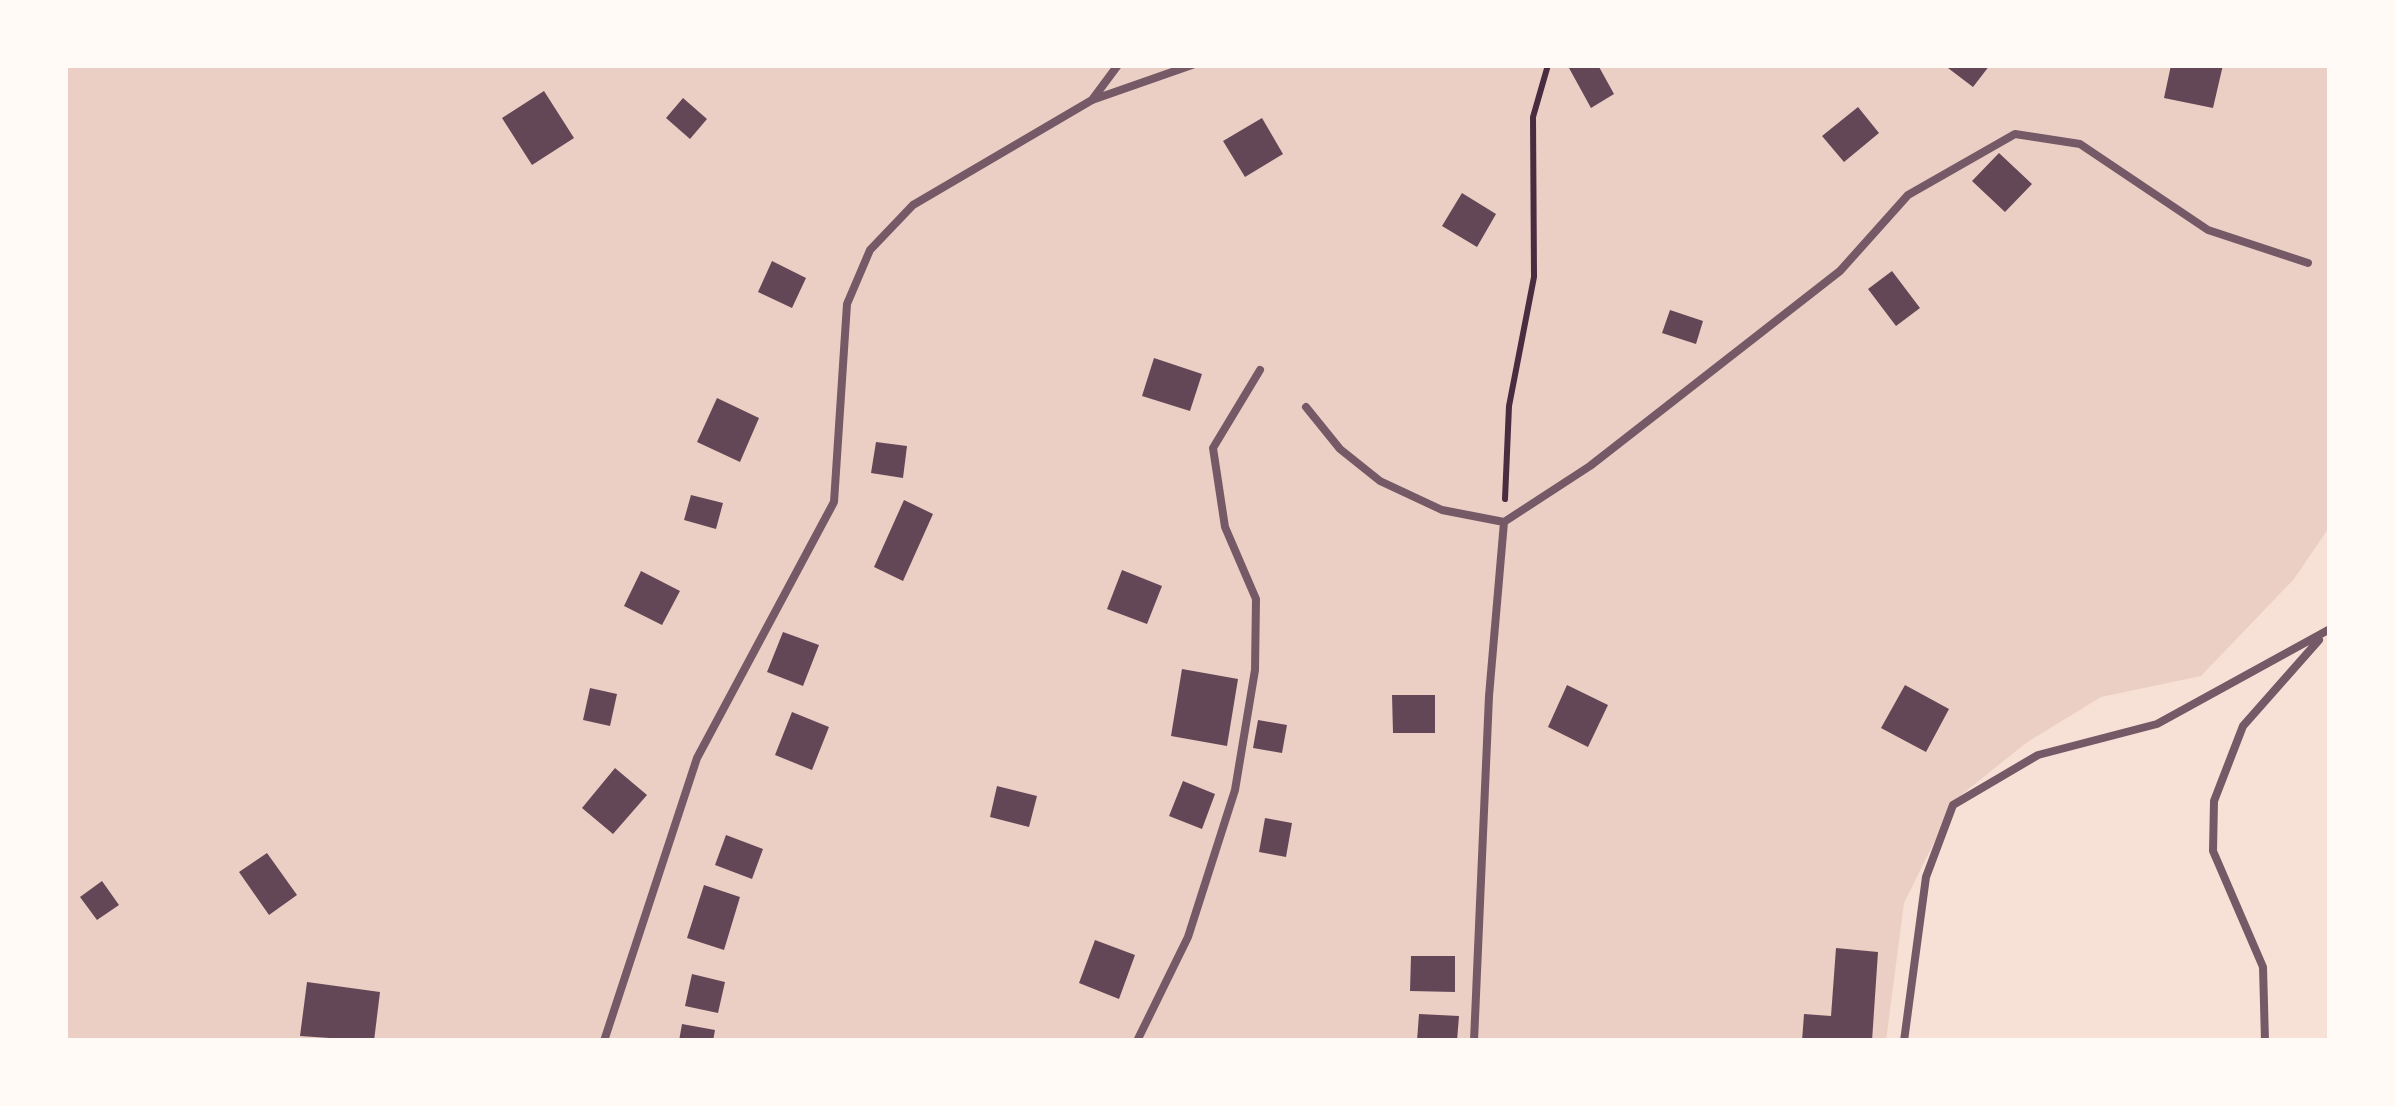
<!DOCTYPE html>
<html>
<head>
<meta charset="utf-8">
<style>
  body { margin:0 }
  #map { position:relative; width:2395px; height:1106px; overflow:hidden; background:#f7e1d7; font-family:Inter,sans-serif }
  canvas { display:block }
  .frame { position:absolute; inset:0; border:68px solid #fffaf5; pointer-events:none }
</style>
</head>
<body>
<div id="map">
<canvas width="2395" height="1106"></canvas>
<div class="frame"></div>
</div>
<script>
const c = document.querySelector('canvas').getContext('2d');
c.lineJoin = 'round';
function fillPath(path, color) { c.fillStyle = color; c.fill(path, 'evenodd'); }
const shape = rows => new Path2D(rows.map(r => 'M' + r).join(''));
function stroke(path, color, width, dash) { c.strokeStyle = color; c.lineWidth = width; c.lineCap = dash ? 'butt' : 'round'; c.setLineDash(dash || []); c.stroke(path); }
const green = shape([
  [65,65,2330,65,2330,526,2294,579,2201,676,2101,697,2026,743,1955,800,1904,903,1886,1041,65,1041]
]);
const building = shape([
  [1574,65,1598,65,1614,94,1591,108,1569,68],
  [1944,65,1990,65,1973,87],
  [2171,65,2223,65,2213,108,2164,98],
  [544,91,574,138,532,165,502,118],
  [683,98,707,119,690,139,666,118],
  [1858,107,1879,133,1844,162,1822,136],
  [1262,118,1283,154,1245,177,1223,141],
  [1999,153,2032,184,2005,212,1972,181],
  [1462,193,1496,214,1477,247,1442,226],
  [772,261,806,278,792,308,758,292],
  [1892,271,1920,308,1896,326,1868,289],
  [1670,310,1703,321,1696,344,1662,333],
  [1154,358,1202,374,1190,411,1142,396],
  [717,398,759,418,740,462,697,442],
  [876,442,907,446,903,478,871,473],
  [691,495,723,503,716,529,684,520],
  [904,500,933,514,903,581,874,567],
  [1122,570,1162,586,1147,624,1107,609],
  [641,571,680,591,662,625,624,606],
  [783,632,819,645,803,686,767,672],
  [1182,669,1238,679,1227,746,1171,736],
  [1567,685,1608,705,1588,747,1548,727],
  [1905,685,1949,709,1926,752,1881,728],
  [590,688,617,694,610,726,583,720],
  [1392,695,1435,695,1435,733,1393,733],
  [792,712,829,727,812,770,775,755],
  [1258,720,1287,725,1282,753,1253,748],
  [615,768,647,795,613,834,582,808],
  [1183,781,1215,794,1202,829,1169,816],
  [997,786,1037,796,1029,827,990,817],
  [1265,818,1292,823,1286,857,1259,852],
  [726,835,763,849,752,879,715,865],
  [267,853,297,895,269,915,239,872],
  [102,881,119,905,97,920,80,897],
  [704,885,740,897,724,950,687,938],
  [1095,940,1135,955,1119,999,1079,983],
  [1836,948,1878,952,1872,1041,1802,1041,1804,1014,1831,1016],
  [1411,956,1455,956,1455,992,1410,991],
  [692,974,725,982,718,1013,685,1006],
  [307,982,380,992,374,1041,300,1036],
  [1419,1014,1459,1016,1457,1041,1417,1041],
  [682,1024,715,1030,713,1041,679,1041]
]);
const path = shape([
  [1505,499,1509,406,1534,277,1533,117,1548,65]
]);
const service = shape([
  [1092,100,1118,65],
  [1306,407,1340,449,1380,481,1442,510,1504,522,1590,466,1840,271,1908,195,2015,134,2080,144,2208,230,2308,263],
  [604,1041,697,758,834,502,847,304,870,250,913,205,1092,100,1192,65],
  [1137,1041,1188,937,1235,790,1255,670,1256,599,1225,527,1213,448,1260,370],
  [1474,1041,1489,696,1504,522],
  [1904,1041,1926,877,1953,805,2038,755,2157,724,2330,629],
  [2265,1041,2263,967,2213,851,2214,801,2243,726,2319,640]
]);
fillPath(green, '#ebcfc5');
fillPath(building, '#644757');
stroke(path, '#4a2c40', 6);
stroke(service, '#755966', 8);
</script>
</body>
</html>
